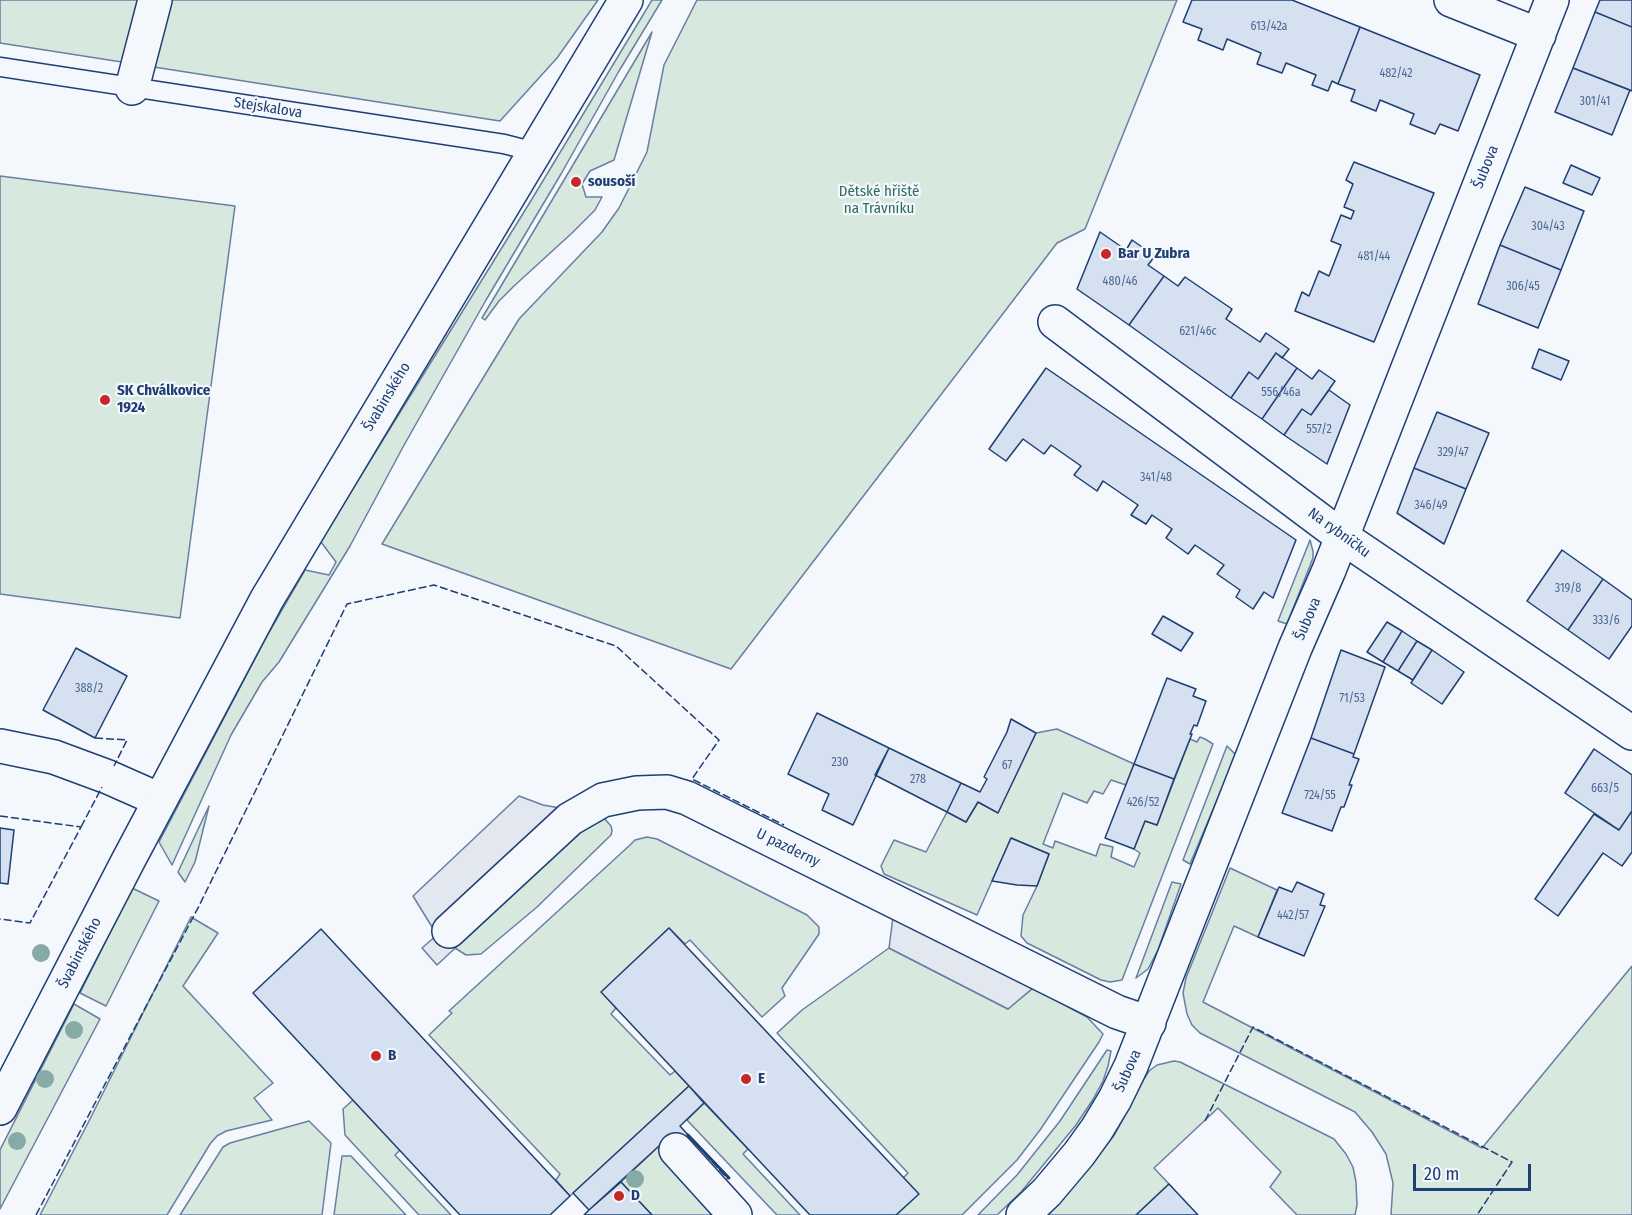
<!DOCTYPE html>
<html>
<head>
<meta charset="utf-8">
<style>
  body { margin:0 }
  #map { position:relative; width:1632px; height:1215px; overflow:hidden; background:#f4f7fb; font-family:"Fira Sans Condensed",sans-serif }
  canvas { display:block }
  .scale { position:absolute; left:1413px; top:1164px; width:118px; height:27px; box-sizing:border-box; border:3px solid #1d3f73; border-top:0; padding-left:8px; font-size:18px; line-height:21px; white-space:nowrap; color:#1d3f73; -webkit-text-stroke:4px #f4f7fb; paint-order:stroke }
</style>
</head>
<body>
<div id="map">
<canvas width="1632" height="1215"></canvas>
<div class="scale">20 m</div>
</div>
<script>
const c = document.querySelector('canvas').getContext('2d');
c.lineJoin = 'round';
function fillPath(path, color) { c.fillStyle = color; c.fill(path, 'evenodd'); }
const shape = rows => new Path2D(rows.map(r => 'M' + r).join(''));
function stroke(path, color, width, dash) { c.strokeStyle = color; c.lineWidth = width; c.lineCap = dash ? 'butt' : 'round'; c.setLineDash(dash || []); c.stroke(path); }
function drawText(font, color, halo, rows, align = 'center') {
  c.font = font + ' "Fira Sans Condensed",sans-serif'; c.lineWidth = 4.5; c.setLineDash([]); c.textBaseline = 'middle'; c.strokeStyle = halo; c.fillStyle = color; for (const [text, x, y, turn = 0] of rows) {
    c.save(); c.translate(x, y); c.rotate((+turn || 0) * Math.PI / 180); c.textAlign = isNaN(turn) ? turn : align; if (halo) c.strokeText(text, 0, 0); c.fillText(text, 0, 0); c.restore();
  }
}
const green = shape([
  [0,0,598,0,557,58,500,121,0,43,0,0],
  [652,0,662,0,619,71,561,174,486,300,403,447,350,546,279,662,262,682,231,735,172,865,159,842,268,634,305,570,329,575,336,562,321,542,326,532,532,199,652,0],
  [697,0,1177,0,1085,229,1057,243,731,669,382,544,519,319,602,232,619,208,647,152,664,65,697,0],
  [652,32,614,160,590,171,582,184,586,197,602,197,595,210,572,233,514,286,499,301,485,320,482,318,652,32],
  [0,176,235,206,180,618,0,594,0,176],
  [1310,540,1313,551,1313,558,1287,624,1278,621,1310,540],
  [1057,729,1134,764,1126,785,1111,780,1103,794,1094,791,1087,803,1063,793,1043,844,1053,848,1055,841,1096,856,1100,844,1113,847,1111,857,1134,867,1140,853,1134,849,1145,821,1157,825,1190,739,1197,742,1200,737,1205,739,1213,744,1122,980,1110,982,1101,980,1027,943,1021,936,1023,915,1037,886,1049,854,1011,838,977,915,884,874,881,866,894,840,926,852,947,812,966,822,978,802,998,812,1036,733,1057,729],
  [1227,746,1236,755,1190,864,1183,860,1227,746],
  [209,806,195,862,185,882,178,872,209,806],
  [604,818,611,826,612,831,611,835,537,907,481,954,466,955,455,948,593,820,604,818],
  [647,837,657,839,807,915,819,927,819,934,782,988,785,996,762,1017,690,940,685,944,669,928,602,992,616,1008,611,1014,670,1075,675,1071,689,1086,570,1196,556,1180,560,1174,429,1035,452,1013,449,1011,630,845,635,840,647,837],
  [1230,868,1277,890,1258,937,1234,926,1203,1002,1482,1148,1632,966,1632,1215,1391,1215,1393,1183,1386,1154,1372,1132,1355,1112,1200,1033,1192,1025,1187,1014,1183,993,1186,978,1230,868],
  [1172,882,1181,884,1158,950,1148,969,1136,978,1172,882],
  [132,888,159,901,106,1006,80,993,132,888],
  [191,917,218,933,183,986,273,1083,254,1098,272,1120,226,1131,217,1136,210,1144,167,1215,40,1215,89,1121,191,917],
  [889,948,1008,1009,1033,988,1087,1017,1103,1034,1099,1042,1040,1130,1017,1160,962,1215,896,1215,918,1194,903,1178,908,1173,777,1033,802,1010,889,948],
  [74,1004,100,1019,0,1209,0,1150,74,1004],
  [1107,1050,1111,1051,1108,1066,1103,1081,1092,1101,1076,1125,1021,1192,997,1215,978,1215,1017,1175,1060,1121,1107,1050],
  [1174,1061,1180,1062,1334,1139,1346,1154,1353,1167,1356,1182,1357,1205,1355,1215,1297,1215,1270,1187,1281,1172,1218,1108,1154,1168,1169,1184,1136,1215,1048,1215,1092,1164,1115,1134,1144,1079,1149,1071,1157,1065,1174,1061],
  [353,1100,400,1150,395,1155,451,1215,419,1215,345,1135,343,1109,353,1100],
  [704,1103,748,1149,743,1154,800,1215,777,1215,687,1120,704,1103],
  [309,1121,331,1143,322,1215,180,1215,223,1147,230,1143,309,1121],
  [659,1146,709,1206,711,1215,652,1215,621,1182,659,1146],
  [342,1156,351,1156,406,1215,334,1215,342,1156]
]);
const parking = shape([
  [519,796,543,805,560,808,593,820,437,965,422,948,437,935,413,896,519,796],
  [893,917,1033,988,1008,1009,889,948,893,917]
]);
const building = shape([
  [1192,0,1292,0,1360,27,1338,84,1332,81,1328,91,1312,85,1316,75,1286,63,1282,73,1257,64,1261,53,1227,39,1223,50,1198,40,1202,29,1183,22,1192,0],
  [1600,0,1632,0,1632,27,1595,12,1600,0],
  [1595,12,1632,27,1632,91,1573,68,1595,12],
  [1360,27,1480,75,1458,131,1440,124,1435,134,1410,124,1414,114,1380,100,1376,111,1351,101,1355,90,1338,84,1360,27],
  [1573,68,1630,90,1612,135,1555,112,1573,68],
  [1354,162,1434,193,1374,342,1295,311,1302,292,1309,296,1319,271,1329,276,1341,245,1331,241,1341,215,1351,219,1354,211,1344,207,1353,184,1346,180,1354,162],
  [1571,165,1600,178,1592,195,1563,183,1571,165],
  [1525,187,1584,211,1561,270,1500,245,1525,187],
  [1100,232,1126,250,1132,240,1155,256,1148,265,1164,276,1129,325,1077,289,1100,232],
  [1500,245,1561,270,1538,328,1478,304,1500,245],
  [1164,276,1178,286,1185,277,1232,309,1226,319,1260,342,1266,333,1289,349,1282,358,1276,353,1258,379,1249,372,1231,398,1129,325,1164,276],
  [1539,349,1569,361,1561,380,1532,368,1539,349],
  [1276,353,1297,368,1262,419,1231,398,1249,372,1258,379,1276,353],
  [1046,368,1296,540,1273,598,1264,592,1253,609,1236,597,1240,590,1217,574,1224,565,1195,545,1188,554,1166,538,1172,529,1152,515,1146,524,1131,515,1138,505,1103,481,1097,491,1074,475,1081,466,1051,445,1044,454,1023,439,1006,461,989,449,1046,368],
  [1297,368,1312,379,1319,370,1335,381,1311,415,1302,409,1284,435,1262,419,1297,368],
  [1329,390,1350,405,1327,464,1284,435,1302,409,1311,415,1329,390],
  [1437,412,1489,433,1466,489,1414,468,1437,412],
  [1414,468,1466,489,1444,544,1397,513,1414,468],
  [1562,550,1603,579,1568,630,1527,601,1562,550],
  [1603,579,1632,600,1632,626,1609,659,1568,630,1603,579],
  [1163,616,1193,633,1181,651,1152,634,1163,616],
  [1387,622,1402,631,1383,662,1367,652,1387,622],
  [1402,631,1417,641,1398,671,1383,662,1402,631],
  [1417,641,1432,650,1413,680,1398,671,1417,641],
  [76,648,127,676,95,738,43,710,76,648],
  [1341,650,1385,667,1354,754,1311,738,1341,650],
  [1432,650,1464,672,1442,704,1411,683,1432,650],
  [1167,678,1196,689,1193,696,1206,701,1197,726,1194,725,1190,734,1192,734,1174,779,1134,764,1167,678],
  [817,713,889,748,853,825,822,810,829,794,788,774,817,713],
  [1011,719,1036,733,998,813,978,802,966,822,947,812,961,783,980,792,987,779,984,777,1007,732,1011,719],
  [1311,738,1354,754,1353,757,1359,759,1349,785,1352,785,1344,807,1341,807,1332,831,1282,813,1311,738],
  [889,748,961,783,947,812,875,775,889,748],
  [1594,749,1632,775,1632,811,1619,830,1565,793,1594,749],
  [1134,764,1174,779,1157,825,1145,821,1134,849,1105,838,1134,764],
  [1632,811,1632,852,1622,866,1603,853,1558,916,1535,899,1594,814,1619,830,1632,811],
  [0,828,14,830,8,884,0,883,0,828],
  [1011,838,1049,854,1037,886,1017,885,992,881,1011,838],
  [1297,882,1324,894,1320,905,1325,906,1304,956,1258,937,1279,887,1292,892,1297,882],
  [669,928,919,1194,896,1215,810,1215,601,992,669,928],
  [321,929,570,1196,550,1215,460,1215,253,993,321,929],
  [689,1086,704,1103,680,1126,690,1137,669,1157,659,1146,589,1210,573,1193,689,1086],
  [621,1182,652,1215,584,1215,589,1210,621,1182],
  [1169,1184,1198,1215,1136,1215,1169,1184]
]);
const service = shape([
  [0,67,504,144,535,152]
]);
const minor = shape([
  [1451,0,1539,35],
  [132,88,155,0],
  [1055,322,1341,536,1632,733],
  [0,746,54,757,108,777,160,800],
  [449,931,570,819,603,800,637,793,667,792,687,798,1117,1012,1149,1023],
  [676,1150,735,1215],
  [1023,1215,1047,1192,1079,1154,1097,1129,1115,1099,1131,1066,1295,648,1329,570,1552,0]
]);
const tertiary = shape([
  [0,1108,128,861,267,599,626,0]
]);
const fence = shape([
  [95,738,127,740,114,766],
  [0,816,81,827,30,923,0,919],
  [81,827,102,787],
  [1205,1121,1253,1027,1512,1162,1477,1215],
  [690,1137,728,1179],
  [36,1215,199,906,347,604,434,585,616,646,719,740,692,779,784,825]
]);
const wall = shape([
  [688,1135,729,1178]
]);
const trees = [
  [41,953],
  [74,1030],
  [45,1079],
  [17,1141],
  [635,1179]
];
const markers = [
  [576,182,6,"#c62828"],
  [1106,254,6,"#c62828"],
  [105,400,6,"#c62828"],
  [376,1056,6,"#c62828"],
  [746,1079,6,"#c62828"],
  [619,1196,6,"#c62828"]
];
const numberNames = [
  ["613/42a",1269,27],
  ["482/42",1396,74],
  ["301/41",1595,102],
  ["304/43",1548,227],
  ["481/44",1374,257],
  ["480/46",1120,282],
  ["306/45",1523,287],
  ["621/46c",1198,332],
  ["556/46a",1281,393],
  ["557/2",1319,430],
  ["329/47",1453,453],
  ["341/48",1156,478],
  ["346/49",1431,506],
  ["319/8",1568,589],
  ["333/6",1606,621],
  ["388/2",89,689],
  ["71/53",1352,699],
  ["230",840,763],
  ["67",1007,766],
  ["278",918,780],
  ["663/5",1605,789],
  ["724/55",1320,796],
  ["426/52",1143,803],
  ["442/57",1293,916]
];
const streetNames = [
  ["Stejskalova",268,108,9],
  ["Šubova",1486,167,-68],
  ["Švabinského",387,397,-59],
  ["Na rybníčku",1339,533,36],
  ["Šubova",1308,619,-67],
  ["U pazderny",788,848,26],
  ["Švabinského",80,953,-63],
  ["Šubova",1128,1071,-66]
];
const poiNames = [
  ["sousoší",588,182],
  ["Bar U Zubra",1118,254],
  ["SK Chválkovice",117,391],
  ["1924",117,408],
  ["B",388,1056],
  ["E",758,1079],
  ["D",631,1196]
];
const parkNames = [
  ["Dětské hřiště",879,192],
  ["na Trávníku",879,209]
];
fillPath(green, '#d7e8df');
stroke(green, '#687fa3', 1.5);
fillPath(parking, '#e3e8f0');
stroke(parking, '#687fa3', 1.5);
fillPath(building, '#d5e0f0');
stroke(building, '#1d3f73', 1.5);
stroke(service, '#1d3f73', 21);
stroke(minor, '#1d3f73', 36);
stroke(tertiary, '#1d3f73', 36);
stroke(service, '#f4f7fb', 18);
stroke(minor, '#f4f7fb', 33);
stroke(tertiary, '#f4f7fb', 33);
stroke(fence, '#1d3f73', 1.5, [8, 3]);
stroke(wall, '#1d3f73', 3);
c.fillStyle = '#86aba6';
for (const [x, y] of trees) { c.beginPath(); c.arc(x, y, 9, 0, 2 * Math.PI); c.fill(); }
for (const [x, y, r, color] of markers) { const dot = new Path2D(); dot.arc(x, y, r, 0, 2 * Math.PI); c.fillStyle = color; c.fill(dot); stroke(dot, '#f4f7fb', 2); }
drawText('12px', '#4b6792', null, numberNames);
drawText('15px', '#1d3f73', '#f4f7fb', streetNames);
drawText('bold 15px', '#1d3f73', '#f4f7fb', poiNames, 'left');
drawText('15px', '#2c6c60', '#f4f7fb', parkNames);
</script>
</body>
</html>
